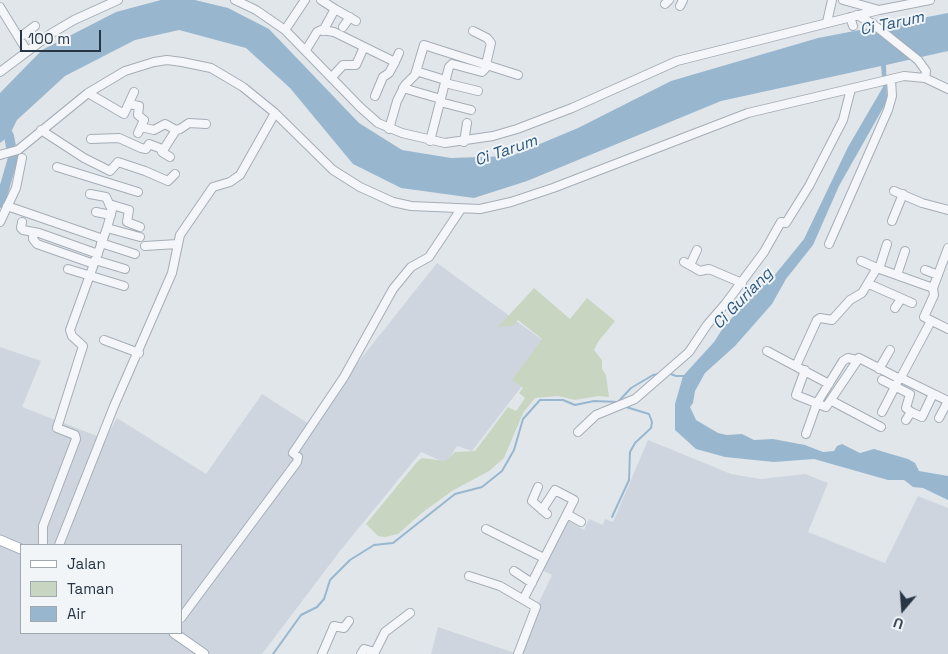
<!DOCTYPE html>
<html>
<head>
<meta charset="utf-8">
<style>
  body { margin:0 }
  #map { position:relative; width:948px; height:654px; overflow:hidden; background:#e1e6eb; font-family:"Space Grotesk",sans-serif }
  canvas { display:block }
  .legend { position:absolute; left:20px; top:544px; width:162px; height:90px; box-sizing:border-box; background:#f1f5f8; border:1px solid #a0a8b0; margin:0; padding:6px 9px; list-style:none; font-size:15px; color:#273545 }
  .legend li { display:flex; align-items:center; gap:10px; height:25px }
  .legend b { width:25px; border:1px solid #a0a8b0 }
  .north { position:absolute; left:878px; top:584px; width:50px; height:50px; -webkit-text-stroke:4px #f1f5f8; paint-order:stroke; rotate:198deg; font-size:14px; font-weight:700; line-height:20px; text-align:center; color:#273545 }
  .north::after { content:''; display:block; margin:auto; width:18px; height:22px; background:#273545; clip-path:polygon(50% 0,100% 100%,50% 72%,0 100%) }
  .scale { position:absolute; left:20px; top:30px; width:81px; height:22px; box-sizing:border-box; border:2px solid #273545; border-top:0; padding-left:6px; font-size:15px; line-height:18px; white-space:nowrap; color:#273545; -webkit-text-stroke:4px #f1f5f8; paint-order:stroke }
</style>
</head>
<body>
<div id="map">
<canvas width="948" height="654"></canvas>
<ul class="legend">
<li><b style="height:6px;background:#fff"></b>Jalan</li>
<li><b style="height:14px;background:#c8d6c1"></b>Taman</li>
<li><b style="height:14px;background:#98b7cf"></b>Air</li>
</ul>
<div class="north">U</div>
<div class="scale">100 m</div>
</div>
<script>
const c = document.querySelector('canvas').getContext('2d');
c.lineJoin = 'round';
function fillPath(path, color) { c.fillStyle = color; c.fill(path, 'evenodd'); }
const shape = rows => new Path2D(rows.map(r => 'M' + r).join(''));
function stroke(path, color, width, dash) { c.strokeStyle = color; c.lineWidth = width; c.lineCap = dash ? 'butt' : 'round'; c.setLineDash(dash || []); c.stroke(path); }
function drawText(font, color, halo, rows, align = 'center') {
  c.font = font + ' "Space Grotesk",sans-serif'; c.lineWidth = 4; c.setLineDash([]); c.textBaseline = 'middle'; c.strokeStyle = halo; c.fillStyle = color; for (const [text, x, y, turn = 0] of rows) {
    c.save(); c.translate(x, y); c.rotate((+turn || 0) * Math.PI / 180); c.textAlign = isNaN(turn) ? turn : align; if (halo) c.strokeText(text, 0, 0); c.fillText(text, 0, 0); c.restore();
  }
}
const built = shape([
  [437,263,552,347,472,451,457,446,446,463,421,452,340,551,262,654,0,654,0,347,41,361,22,407,105,439,117,418,206,474,262,394,309,424],
  [21,545,181,545,181,633,21,633],
  [648,440,731,474,761,479,805,474,828,483,808,532,885,563,918,496,948,508,948,654,431,654,438,627,515,653,552,575,542,570,567,520,584,530,589,519,603,525,605,519,613,522]
]);
const green = shape([
  [534,288,570,319,587,298,615,321,598,342,594,350,602,360,602,369,606,375,609,397,598,396,575,400,558,396,535,398,523,413,504,458,489,471,452,491,423,512,398,534,385,537,378,536,366,524,417,462,422,458,445,461,455,452,475,451,508,407,516,411,525,398,519,393,523,388,512,380,542,339,518,320,513,326,498,327]
]);
const water = shape([
  [161,0,195,0,228,8,269,29,359,123,402,150,451,158,511,156,578,128,671,81,818,38,948,13,948,51,886,65,887,101,839,186,813,245,786,279,772,304,735,346,705,373,695,391,693,403,690,407,696,420,718,433,727,435,742,434,754,440,773,439,805,445,823,452,834,451,837,446,842,444,860,453,874,449,908,459,915,463,919,471,948,476,948,500,923,488,913,487,904,480,888,480,814,459,774,462,725,457,696,449,675,430,675,404,683,376,714,342,723,328,763,283,769,282,804,239,848,147,883,87,881,66,721,101,527,181,474,198,401,188,353,164,290,88,246,48,179,30,135,40,65,76,17,120,9,136,0,143,0,93,42,50,116,12]
]);
const stream = shape([
  [668,373,676,376,685,376],
  [612,517,629,480,630,452,635,443,651,428,652,422,649,414,626,407],
  [273,654,301,615,317,607,324,599,330,580,350,560,374,545,393,543,455,494,482,487,502,471,514,450,523,419,540,400,563,400,575,405,594,401,618,402,631,388,653,375,659,374]
]);
const river = shape([
  [0,203,13,158,9,136,3,125]
]);
const minor = shape([
  [235,0,256,10,285,30,360,107,378,123,402,133,445,143,493,136,517,129,572,108,677,61,879,10],
  [321,0,335,9],
  [843,0,879,10,930,0],
  [665,4,669,0],
  [680,6,683,0],
  [0,7,27,51],
  [857,15,873,24,918,60,926,71,925,78],
  [850,17,853,26],
  [827,22,832,0],
  [343,27,350,17],
  [285,30,305,0],
  [323,31,335,9,356,21],
  [19,38,35,26],
  [306,50,317,32,321,30,334,32,395,62,399,53],
  [416,71,445,80],
  [0,72,52,33,74,20,118,0],
  [332,77,343,65,356,65,364,47],
  [445,83,478,91],
  [403,88,441,99],
  [88,93,124,114,134,92],
  [375,96,383,77,389,73,395,62],
  [440,102,471,110],
  [129,104,139,106,138,115,144,120,138,133],
  [141,127,154,130,165,124,176,130,162,152,170,157],
  [389,129,397,101,405,85,415,75,424,45,518,75],
  [41,130,84,158,110,171,118,162,145,171,168,181,175,174],
  [176,130,180,129,189,123,206,124],
  [91,139,119,138,141,148,146,149,149,144,162,149],
  [430,141,449,67,452,64,482,72,485,69,491,43,487,38,473,31],
  [464,142,467,123],
  [0,155,18,150,88,93,125,71,154,62,167,60,182,62,211,68,243,87,275,113,333,170,360,187,393,202,411,206,480,209,511,202,553,188,748,113,904,76,925,78,948,89],
  [57,167,138,192],
  [894,191,922,203,948,210],
  [109,204,129,210,127,222,140,227],
  [7,206,103,239],
  [96,212,111,215],
  [892,221,903,194],
  [0,222,16,188,22,158],
  [22,222,21,228,23,230,39,233,98,254],
  [107,228,140,237],
  [33,232,33,239,37,244,94,264],
  [101,243,135,254],
  [829,244,888,110,892,96,891,79],
  [145,246,177,244],
  [948,248,933,288,934,295,924,317,948,329],
  [95,260,125,269],
  [861,261,877,268],
  [684,262,700,271,709,269,742,283],
  [690,265,697,250],
  [68,269,124,286],
  [879,269,887,244],
  [925,270,938,275],
  [897,275,905,251],
  [869,284,912,303],
  [895,308,901,299],
  [104,340,139,353],
  [767,351,829,384],
  [796,366,817,320,820,318,832,320,850,300,862,293,877,268,933,288],
  [879,369,890,350],
  [805,370,796,395,826,407,859,358,900,379,931,321],
  [901,378,948,401],
  [882,380,910,394,906,408,911,412],
  [832,401,881,427],
  [882,412,897,383],
  [939,418,948,401],
  [906,420,911,412,922,417,933,394],
  [578,432,596,415,635,399,689,352,707,325,726,303,764,252,781,222,786,223,789,218,809,186,843,120,851,89],
  [806,434,817,403,843,361,848,358,857,360],
  [538,487,532,501,547,514],
  [567,514,581,522],
  [486,529,544,558],
  [43,545,43,526,76,439,75,435,57,428,83,346,72,336,70,330,107,228,112,210,106,197,90,194],
  [59,545,114,406,172,273,180,235,213,187,230,182,240,175,275,113],
  [514,571,532,583],
  [469,576,500,586,536,607,518,654],
  [524,598,574,500,555,490,542,510],
  [181,618,297,462,298,457,293,453,344,377,393,289,411,267,429,257,461,209],
  [322,654,334,626,344,628,349,621],
  [361,654,364,649,375,652,385,632,410,613]
]);
const major = shape([
  [0,540,21,549],
  [174,633,204,654]
]);
const waterNames = [
  ["Ci Tarum",892,24,-12],
  ["Ci Tarum",506,151,-19],
  ["Ci Guriang",743,299,-46]
];
fillPath(built, '#cfd5de');
fillPath(green, '#c8d6c1');
fillPath(water, '#98b7cf');
stroke(stream, '#98b7cf', 2);
stroke(river, '#98b7cf', 10);
stroke(minor, '#a5adb6', 10);
stroke(major, '#9fabb8', 11);
stroke(minor, '#f4f6f9', 8);
stroke(major, '#fff', 9);
drawText('italic 16px', '#2d587e', '#f1f5f8', waterNames);
</script>
</body>
</html>
